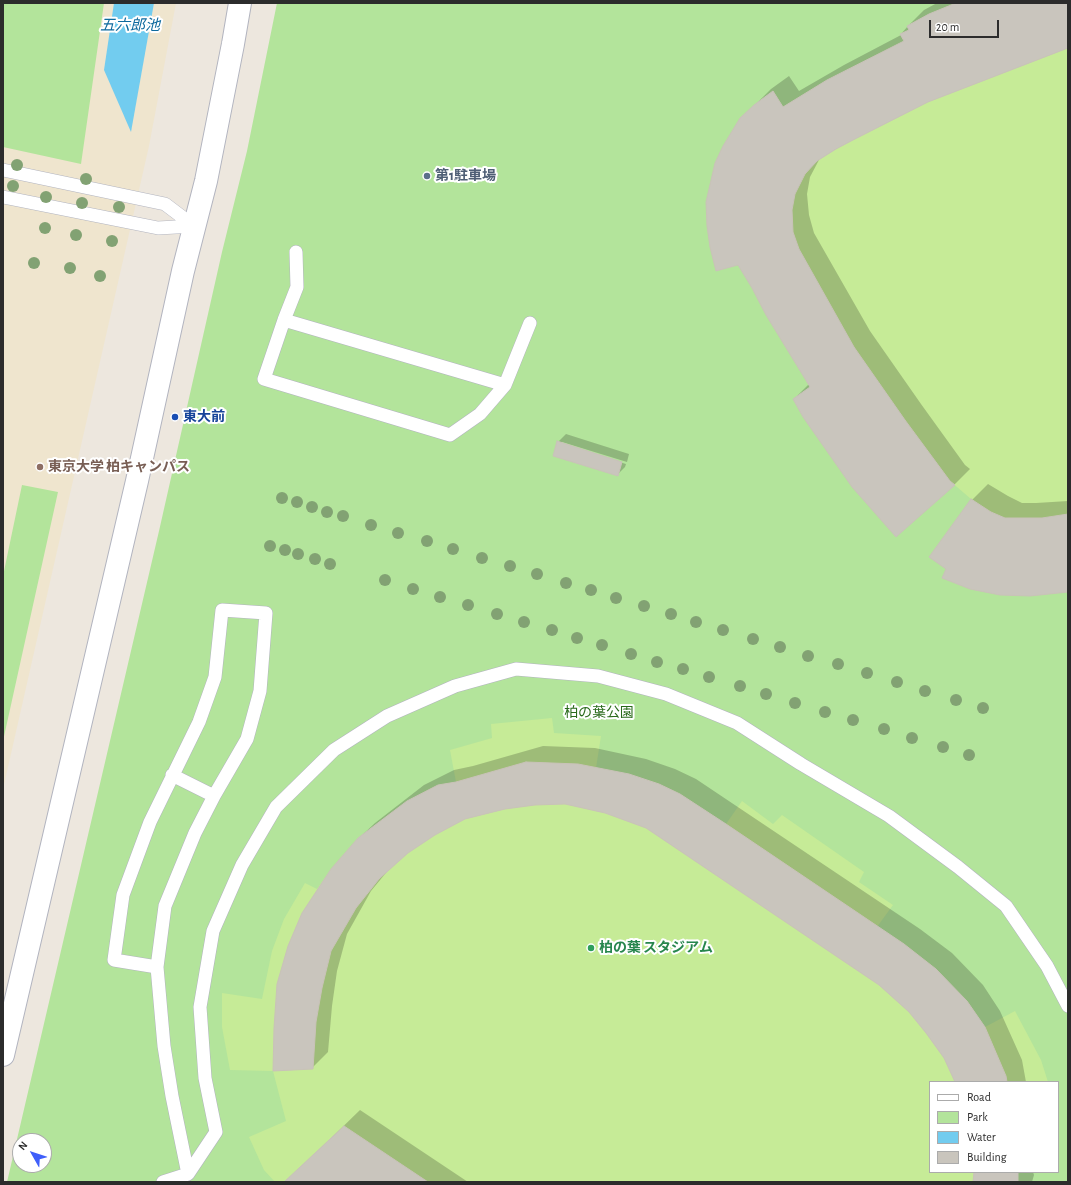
<!DOCTYPE html>
<html>
<head>
<meta charset="utf-8">
<style>
  body { margin:0 }
  #map { position:relative; width:1071px; height:1185px; overflow:hidden; background:#ede7de; font-family:"Alegreya Sans",sans-serif }
  canvas { display:block }
  .frame { position:absolute; inset:0; border:4px solid #2c2c2c; pointer-events:none }
  .legend { position:absolute; left:929px; top:1081px; width:130px; height:92px; box-sizing:border-box; background:#fff; border:1px solid #ababab; margin:0; padding:5px 7px; list-style:none; font-size:12px; color:#2c2c2c }
  .legend li { display:flex; align-items:center; gap:8px; height:20px }
  .legend b { width:20px; border:1px solid #ababab }
  .north { position:absolute; left:12px; top:1133px; width:40px; height:40px; box-sizing:border-box; background:#fff; border:1px solid #ababab; border-radius:50%; rotate:309deg; font-size:11px; font-weight:700; line-height:16px; text-align:center; color:#2c2c2c }
  .north::after { content:''; display:block; margin:auto; width:14px; height:18px; background:#3f5ffa; clip-path:polygon(50% 0,100% 100%,50% 72%,0 100%) }
  .scale { position:absolute; left:929px; top:20px; width:70px; height:18px; box-sizing:border-box; border:2px solid #2c2c2c; border-top:0; padding-left:5px; font-size:12px; line-height:14px; white-space:nowrap; color:#2c2c2c; -webkit-text-stroke:3px #fff; paint-order:stroke }
</style>
</head>
<body>
<div id="map">
<canvas width="1071" height="1185"></canvas>
<div class="frame"></div>
<ul class="legend">
<li><b style="height:5px;background:#fff"></b>Road</li>
<li><b style="height:11px;background:#b3e49b"></b>Park</li>
<li><b style="height:11px;background:#72ccef"></b>Water</li>
<li><b style="height:11px;background:#c9c5bd"></b>Building</li>
</ul>
<div class="north">N</div>
<div class="scale">20 m</div>
</div>
<script>
const c = document.querySelector('canvas').getContext('2d');
c.lineJoin = 'round';
function fillPath(path, color) { c.fillStyle = color; c.fill(path, 'evenodd'); }
const shape = rows => new Path2D(rows.map(r => 'M' + r).join(''));
function stroke(path, color, width, dash) { c.strokeStyle = color; c.lineWidth = width; c.lineCap = dash ? 'butt' : 'round'; c.setLineDash(dash || []); c.stroke(path); }
function drawText(font, color, halo, rows, align = 'center') {
  c.font = font + ' "Alegreya Sans","Noto Sans JP",sans-serif'; c.lineWidth = 4; c.setLineDash([]); c.textBaseline = 'middle'; c.strokeStyle = halo; c.fillStyle = color; for (const [text, x, y, turn = 0] of rows) {
    c.save(); c.translate(x, y); c.rotate((+turn || 0) * Math.PI / 180); c.textAlign = isNaN(turn) ? turn : align; if (halo) c.strokeText(text, 0, 0); c.fillText(text, 0, 0); c.restore();
  }
}
const education = shape([
  [3,3,176,3,149,146,3,789]
]);
const green = shape([
  [3,3,104,3,81,164,3,147],
  [277,3,1068,3,1068,1182,7,1182,159,531,222,252,247,151],
  [930,1082,1058,1082,1058,1172,930,1172],
  [20,1141,44,1141,44,1165,20,1165],
  [22,485,58,492,3,741,3,576]
]);
const pitch = shape([
  [1068,48,1068,514,1042,518,1005,518,991,512,971,499,950,481,905,420,854,347,799,249,793,232,792,210,795,194,805,174,817,161,836,149,853,140,928,102],
  [552,718,554,733,601,736,596,768,726,824,742,801,773,824,782,815,864,872,859,882,893,905,877,927,904,944,936,969,967,1001,985,1027,1015,1011,1041,1060,1048,1082,930,1082,930,1172,1018,1172,1018,1182,275,1182,264,1170,249,1137,286,1121,273,1071,230,1070,222,1027,222,993,262,999,272,951,284,919,305,883,317,889,331,869,358,838,407,801,438,785,456,782,450,750,492,738,491,724]
]);
const water = shape([
  [114,3,154,3,131,132,104,70]
]);
const shadow = shape([
  [937,3,1068,3,1068,47,928,101,853,139,820,158,810,177,807,194,809,215,814,233,870,331,921,404,965,465,970,469,954,485,794,399,810,383,741,119,771,89,789,76,799,91,844,65,901,35,901,34,908,26,924,10],
  [566,434,629,454,627,462,562,442,562,444,626,464,625,467,617,475,558,442],
  [988,484,1008,496,1022,503,1036,503,1068,501,1068,591,947,569,930,557,972,500],
  [543,746,595,748,646,759,675,769,696,779,920,929,952,953,983,985,1000,1011,1022,1060,1026,1082,956,1082,945,1058,910,1011,880,984,646,827,605,812,565,803,535,804,504,808,464,818,435,834,407,852,390,868,371,891,347,934,337,971,332,1006,328,1052,312,1068,278,984,358,839,375,823,424,785,454,770,473,766],
  [360,1110,468,1182,286,1182],
  [975,1172,1033,1172,1034,1175,1032,1182,974,1182]
]);
const building = shape([
  [956,3,1068,3,1068,48,928,102,853,140,836,149,817,161,805,174,795,194,792,210,793,232,799,249,854,347,905,420,950,481,955,485,896,537,852,487,803,417,793,399,810,387,766,315,752,288,738,265,716,271,710,247,707,226,706,202,715,163,723,146,740,118,754,105,773,91,783,107,827,80,904,41,900,34,909,30,907,26,929,14,956,3],
  [557,441,622,462,618,476,553,456,557,441],
  [971,499,991,512,1005,518,1042,518,1068,514,1068,592,1030,596,1000,595,970,589,942,578,946,569,929,557,971,499],
  [526,762,578,764,629,774,659,784,680,794,726,824,904,944,936,969,967,1001,985,1027,1006,1076,1007,1082,955,1082,944,1058,926,1033,909,1012,879,985,646,828,605,813,565,804,535,805,505,809,465,819,435,835,408,853,379,879,356,908,331,951,322,988,316,1022,313,1069,273,1071,274,1028,277,984,288,946,302,913,331,869,358,838,407,801,438,785,456,782,526,762],
  [344,1126,428,1182,284,1182,344,1126],
  [974,1172,1018,1172,1018,1182,973,1182,974,1172]
]);
const lane = shape([
  [3,170,165,204,194,226],
  [3,197,158,228,194,226],
  [296,252,297,287,284,320,264,379,450,435,480,414,505,385,530,323],
  [284,320,505,385],
  [172,775,214,796],
  [157,967,114,960,123,895,150,822,199,722,215,677,222,610,266,613,260,691,247,739,214,796,195,833,165,906,157,967,164,1046,172,1096,188,1174],
  [163,1182,188,1174,216,1132,205,1078,200,1007,213,931,242,865,276,807,334,750,387,716,455,686,516,669,598,676,666,694,737,723,801,764,889,816,958,867,1006,906,1047,966,1068,1006]
]);
const secondary = shape([
  [3,1055,137,481,183,271,206,181,233,44,240,3]
]);
const trees = [
  [17,165],
  [86,179],
  [13,186],
  [46,197],
  [82,203],
  [119,207],
  [45,228],
  [76,235],
  [112,241],
  [34,263],
  [70,268],
  [100,276],
  [282,498],
  [297,502],
  [312,507],
  [327,512],
  [343,516],
  [371,525],
  [398,533],
  [427,541],
  [270,546],
  [453,549],
  [285,550],
  [298,554],
  [482,558],
  [315,559],
  [330,564],
  [510,566],
  [537,574],
  [385,580],
  [566,583],
  [413,589],
  [591,590],
  [440,597],
  [616,598],
  [468,605],
  [644,606],
  [497,614],
  [671,614],
  [524,622],
  [696,622],
  [552,630],
  [723,630],
  [577,638],
  [753,639],
  [602,645],
  [780,647],
  [631,654],
  [808,656],
  [657,662],
  [838,664],
  [683,669],
  [867,673],
  [709,677],
  [897,682],
  [740,686],
  [925,691],
  [766,694],
  [956,700],
  [795,703],
  [983,708],
  [825,712],
  [853,720],
  [884,729],
  [912,738],
  [943,747],
  [969,755]
];
const markers = [
  [427,176,4,"#5c6f8a"],
  [175,417,4,"#1a4fb4"],
  [40,467,4,"#8d6e63"],
  [591,948,4,"#2e9e5b"]
];
const serviceNames = [
  ["第1駐車場",435,176]
];
const transitNames = [
  ["東大前",183,417]
];
const educationNames = [
  ["東京大学 柏キャンパス",48,467]
];
const parkNames = [
  ["柏の葉公園",599,713]
];
const leisureNames = [
  ["柏の葉 スタジアム",599,948]
];
const waterNames = [
  ["五六郎池",130,25]
];
fillPath(education, '#efe5ce');
fillPath(green, '#b3e49b');
fillPath(pitch, '#c6eb97');
fillPath(water, '#72ccef');
fillPath(shadow, '#0003');
fillPath(building, '#c9c5bd');
stroke(building, '#c9c3b8', 1);
stroke(lane, '#b2b4bf', 14);
stroke(secondary, '#b2b4bf', 24);
stroke(lane, '#fff', 13);
stroke(secondary, '#fff', 22);
c.fillStyle = '#82a273';
for (const [x, y] of trees) { c.beginPath(); c.arc(x, y, 6, 0, 2 * Math.PI); c.fill(); }
for (const [x, y, r, color] of markers) { const dot = new Path2D(); dot.arc(x, y, r, 0, 2 * Math.PI); c.fillStyle = color; c.fill(dot); stroke(dot, '#fff', 1.5); }
drawText('bold 14px', '#4e5e75', '#fff', serviceNames, 'left');
drawText('bold 14px', '#164399', '#fff', transitNames, 'left');
drawText('bold 14px', '#785e54', '#fff', educationNames, 'left');
drawText('14px', '#2a6a1b', '#fff', parkNames);
drawText('bold 14px', '#27864d', '#fff', leisureNames, 'left');
drawText('italic 15px', '#0e6a9e', '#fff', waterNames);
</script>
</body>
</html>
